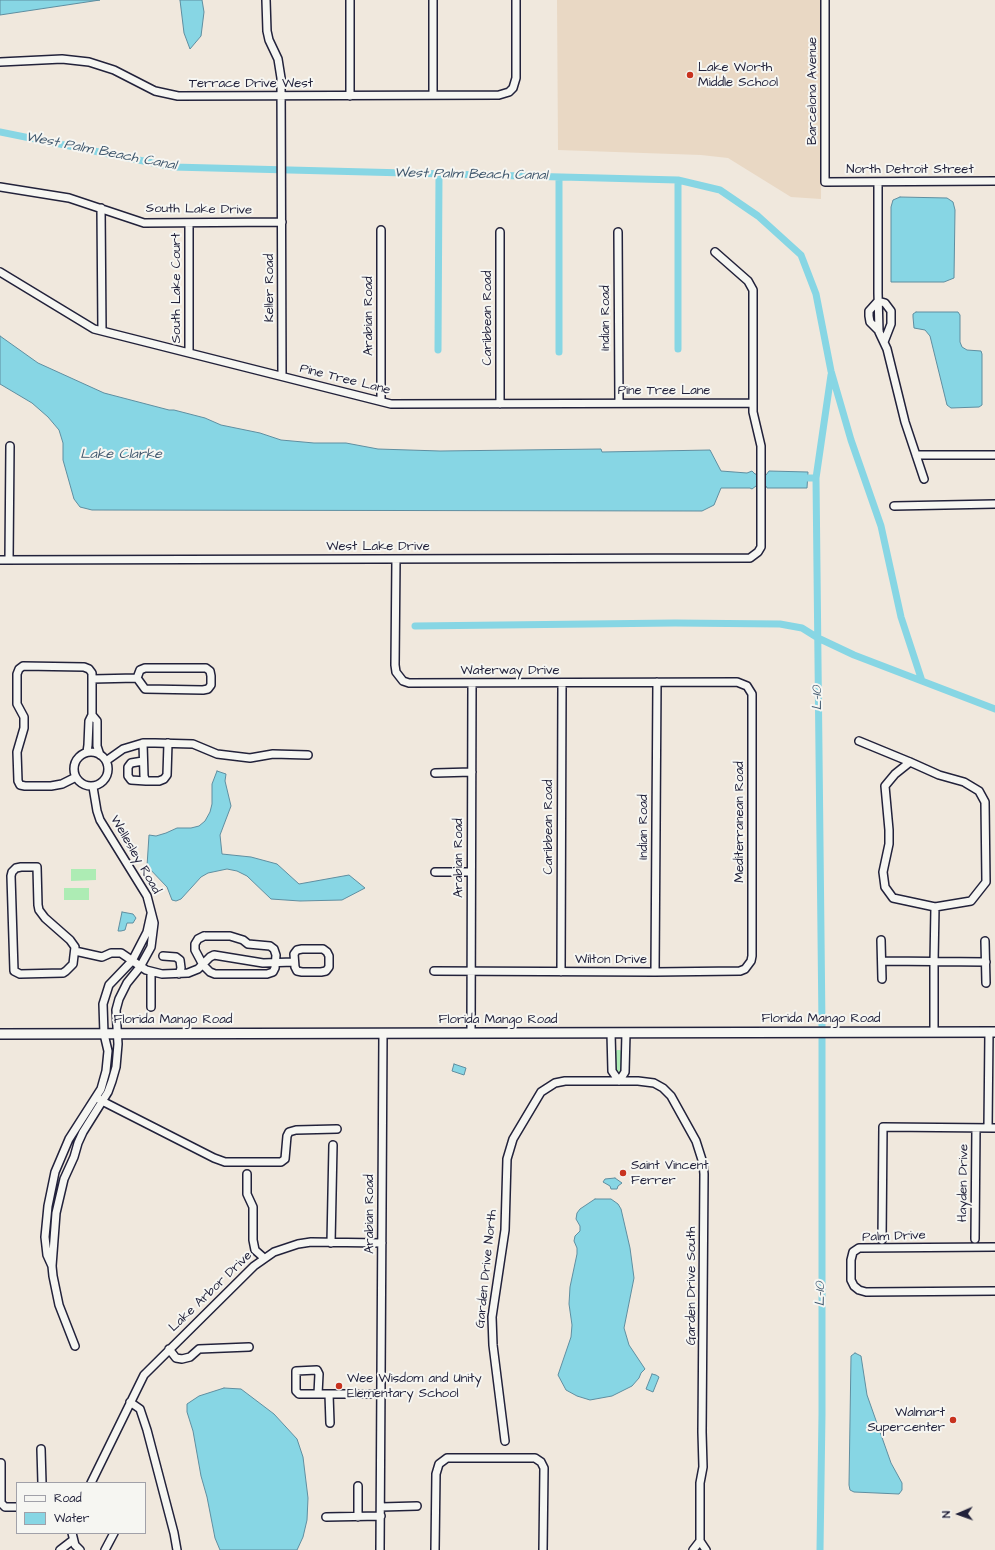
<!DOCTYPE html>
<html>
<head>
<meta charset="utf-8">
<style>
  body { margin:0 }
  #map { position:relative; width:995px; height:1550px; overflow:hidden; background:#f0e8dd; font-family:"Architects Daughter",sans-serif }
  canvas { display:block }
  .legend { position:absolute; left:16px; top:1482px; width:130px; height:52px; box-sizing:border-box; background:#f6f6f2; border:1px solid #a1a1a9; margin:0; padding:5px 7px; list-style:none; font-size:12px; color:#22223b }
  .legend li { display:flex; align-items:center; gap:8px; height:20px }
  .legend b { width:20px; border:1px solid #a1a1a9 }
  .north { position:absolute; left:939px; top:1494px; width:40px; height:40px; -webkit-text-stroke:3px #f6f6f2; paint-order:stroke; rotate:268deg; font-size:11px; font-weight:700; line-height:16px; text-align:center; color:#22223b }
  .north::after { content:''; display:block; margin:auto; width:14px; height:18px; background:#22223b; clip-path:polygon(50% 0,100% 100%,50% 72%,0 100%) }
</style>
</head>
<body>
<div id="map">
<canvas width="995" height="1550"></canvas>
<ul class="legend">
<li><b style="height:5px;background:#f6f6f2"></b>Road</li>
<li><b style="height:11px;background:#87d6e4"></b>Water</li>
</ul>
<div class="north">N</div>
</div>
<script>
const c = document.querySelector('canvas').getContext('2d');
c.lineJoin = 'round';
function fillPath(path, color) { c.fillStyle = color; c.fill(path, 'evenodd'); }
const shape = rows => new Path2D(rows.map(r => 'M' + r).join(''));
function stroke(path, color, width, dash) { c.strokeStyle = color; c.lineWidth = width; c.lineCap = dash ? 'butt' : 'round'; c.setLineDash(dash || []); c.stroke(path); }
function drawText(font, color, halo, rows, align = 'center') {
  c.font = font + ' "Architects Daughter",sans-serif'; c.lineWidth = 4; c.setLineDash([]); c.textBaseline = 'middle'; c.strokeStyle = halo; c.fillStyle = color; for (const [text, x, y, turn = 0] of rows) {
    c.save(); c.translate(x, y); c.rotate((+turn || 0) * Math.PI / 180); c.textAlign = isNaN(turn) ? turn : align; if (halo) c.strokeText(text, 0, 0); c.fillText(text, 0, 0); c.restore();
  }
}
const built = shape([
  [557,0,822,0,821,199,791,197,728,158,701,155,558,150]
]);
const green = shape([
  [71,869,96,869,96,880,71,881],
  [64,888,89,888,89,900,64,900],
  [617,1050,620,1050,622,1051,622,1069,618,1072,615,1069,615,1052]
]);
const water = shape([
  [0,0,100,0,0,15,0,0],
  [180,0,202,0,204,12,201,36,190,49,184,33,180,0],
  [900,197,947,198,953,202,955,210,954,278,944,282,891,282,891,207,893,200,900,197],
  [916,312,958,312,960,315,960,342,962,347,967,350,981,351,982,354,982,405,979,407,951,408,947,405,930,336,925,330,914,328,913,317,913,314,916,312],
  [0,336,38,363,104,393,169,410,174,410,205,418,221,425,260,433,281,440,314,443,346,443,378,449,440,451,601,449,602,452,710,450,721,471,747,473,752,471,755,474,766,475,769,471,808,472,807,488,767,488,766,486,756,486,752,489,750,488,721,488,714,505,702,511,92,510,80,507,74,499,63,460,63,443,59,430,48,417,32,403,0,384,0,336],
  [217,771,226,774,225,781,231,806,220,835,222,854,251,857,277,864,299,884,349,875,365,888,342,900,300,901,271,899,247,876,237,871,227,869,208,873,201,877,181,899,176,901,172,900,167,887,147,866,149,835,156,836,166,833,177,828,191,828,199,826,205,821,210,812,212,804,212,784,217,771],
  [122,912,133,914,136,918,133,923,127,923,125,930,121,931,118,931,122,912],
  [454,1064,466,1068,464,1075,452,1071,454,1064],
  [615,1178,622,1183,618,1186,617,1189,611,1189,610,1186,603,1182,605,1179,615,1178],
  [595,1199,611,1199,618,1204,621,1209,630,1248,634,1278,624,1328,629,1345,645,1369,641,1373,639,1378,632,1386,612,1396,590,1400,577,1396,566,1390,558,1375,571,1337,572,1325,569,1304,570,1287,577,1254,577,1248,574,1241,575,1236,580,1231,580,1226,576,1219,577,1213,580,1209,595,1199],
  [855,1353,861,1356,867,1395,891,1463,902,1483,902,1490,899,1494,854,1492,850,1490,849,1485,851,1356,855,1353],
  [652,1374,656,1375,659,1377,653,1392,646,1389,652,1374],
  [224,1388,241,1389,274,1414,297,1439,303,1457,308,1498,307,1520,303,1537,297,1550,220,1550,215,1538,207,1497,201,1476,193,1431,187,1412,187,1404,199,1396,224,1388]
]);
const canal = shape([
  [0,132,173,167,678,180,720,190,758,216,801,255,816,294,831,371,851,440,881,526,901,617,922,681],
  [678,180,678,349],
  [438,350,439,174],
  [559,352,559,177],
  [798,478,816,478],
  [415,626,675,623,780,624,802,628,818,638,854,655,995,709],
  [822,1026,816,478,831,375],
  [820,1550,822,1414,822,1039]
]);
const street = shape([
  [266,0,267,31,269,40,278,59,281,78,282,376],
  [350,0,350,96],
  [433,0,433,95],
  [825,0,825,182,995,181],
  [0,62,62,59,89,62,114,70,155,91,178,96,499,95,509,92,513,88,516,78,516,0],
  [878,182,878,293,879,332,887,349,905,422,924,479],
  [0,187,69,198,144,223,282,222],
  [101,208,102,331],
  [189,223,189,353],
  [381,230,381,401],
  [500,232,500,404],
  [618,232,619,403],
  [0,272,94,329,391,404,753,403],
  [879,331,870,322,869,316,869,311,878,301,885,303,891,311,891,324,884,342],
  [916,455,995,455],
  [894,506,995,504],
  [396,559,395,665,396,672,403,681,409,683,737,682,747,686,752,694,752,956,751,961,745,969,740,971,655,972,434,971],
  [0,560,750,558,758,552,761,547,761,446,753,412,753,290,748,281,715,252],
  [9,560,10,446],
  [145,668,206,668,210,671,211,676,211,685,208,689,203,690,145,689,137,678,140,670,145,668],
  [92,679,137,678],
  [92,715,97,721,97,746,100,755],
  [859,741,910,762,939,775,964,782,979,791,985,802,986,882,971,901,935,907,893,898,885,887,883,872,889,844,889,830,885,786,895,774,910,762],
  [143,743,144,776,146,781],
  '74 769a17 17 0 1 1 34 0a17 17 0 1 1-34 0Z',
  [106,761,123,749,143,743,155,743,193,744,217,754,250,758,273,754,308,755],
  [143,761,131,763,128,767,128,776,131,780,146,781,159,781,164,779,167,775,168,743],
  [435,773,472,772],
  [76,777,62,784,51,786,25,786,20,785,18,781,17,752,24,728,24,717,17,704,17,674,19,669,23,666,84,667,89,669,92,673,92,715,89,721,88,745,87,752],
  [21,867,37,867,38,905,39,910,45,918,70,940,75,947,73,964,66,971,63,973,20,974,14,971,11,876,12,872,16,868,21,867],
  [435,872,471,872],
  [204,936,230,936,243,940,248,944,270,946,274,949,276,955,275,968,273,972,267,974,215,974,210,972,203,965,195,950,195,944,198,939,204,936],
  [881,940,882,979],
  [985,941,986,983],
  [302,949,323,949,327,952,329,956,329,967,326,971,321,972,302,972,297,971,295,967,294,954,297,950,302,949],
  [75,951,102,957,111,953,121,953,146,970,162,974,188,973,198,969,210,957,214,955,263,963,294,962],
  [163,956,176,957,180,960,181,968,179,974],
  [882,961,986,962],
  [561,972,562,683],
  [655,972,657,682],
  [151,1007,151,972],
  [934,1032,934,962,935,907],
  [471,1033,472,683],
  [611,1033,612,1071,619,1081],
  [619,1081,625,1072,626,1033],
  [99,1099,102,1101,214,1158,225,1162,281,1162,285,1159,287,1136,289,1132,296,1130,337,1129],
  [988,1128,989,1032],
  [247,1174,247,1194,253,1207,253,1240,255,1250,264,1258],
  [975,1239,976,1128],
  [882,1240,883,1127,995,1128],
  [331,1243,333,1145],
  [995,1247,859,1248,853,1252,851,1260,851,1280,854,1286,859,1290,866,1292,995,1291],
  [52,1266,47,1255,45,1237,48,1206,55,1172,69,1139,101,1089,106,1071,108,1051,104,1034,103,1004,109,985,132,961,147,932,151,914],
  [75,1346,59,1305,53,1276,52,1266,56,1213,64,1179,74,1157,78,1143,83,1132,108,1092,112,1081,116,1067,118,1044,116,1010,119,999,127,983,140,967,151,947,154,923,147,896,100,820,97,811,93,787],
  [169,1349,176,1358,182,1359,190,1357,199,1349,249,1347],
  [318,1394,319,1374,317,1370,296,1371,296,1391,299,1394,381,1394],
  [329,1394,330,1423],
  [130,1402,140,1409,147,1430,174,1533,177,1550],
  [505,1441,493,1345,492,1317,505,1230,507,1159,513,1139,541,1092,555,1083,565,1081,638,1081,654,1083,663,1088,671,1096,696,1141,703,1163,704,1174,702,1432,703,1467,700,1483,700,1541],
  [41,1449,42,1483],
  [1,1463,1,1503,5,1507,17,1507],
  [91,1483,144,1375,254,1266,274,1252,298,1244,311,1242,382,1243],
  [381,1507,417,1506],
  [326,1517,381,1516],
  [358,1517,358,1486],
  [72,1533,75,1545,80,1550],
  [60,1550,73,1540],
  [105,1550,114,1533],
  [380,1550,383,1033],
  [435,1550,436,1474,439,1464,447,1458,535,1458,541,1462,544,1468,543,1550],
  [693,1550,700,1541,706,1550]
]);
const secondary = shape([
  [0,1034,995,1032]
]);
const markers = [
  [690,75,4,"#c8321e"],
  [623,1173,4,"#c8321e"],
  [339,1386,4,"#c8321e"],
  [953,1420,4,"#c8321e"]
];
const poiNames = [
  ["Lake Worth",698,68],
  ["Middle School",698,83],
  ["Saint Vincent",631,1166],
  ["Ferrer",631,1181],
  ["Wee Wisdom and Unity",347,1379],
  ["Elementary School",347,1394],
  ["Walmart",945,1413,"right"],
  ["Supercenter",945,1428,"right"]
];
const streetNames = [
  ["Terrace Drive West",251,84],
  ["Barcelona Avenue",813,91,-90],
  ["North Detroit Street",910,170],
  ["South Lake Drive",199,210,1],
  ["South Lake Court",177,288,-90],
  ["Keller Road",270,288,-90],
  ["Arabian Road",369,316,-90],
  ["Caribbean Road",488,318,-90],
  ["Indian Road",606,318,-90],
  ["Pine Tree Lane",345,380,14],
  ["Pine Tree Lane",664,391],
  ["West Lake Drive",378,547],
  ["Waterway Drive",510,671],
  ["Mediterranean Road",740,822,-90],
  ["Caribbean Road",549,827,-90],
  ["Indian Road",644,827,-90],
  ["Wellesley Road",135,855,60],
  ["Arabian Road",459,858,-90],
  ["Wilton Drive",611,960],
  ["Florida Mango Road",821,1019],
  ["Florida Mango Road",173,1020],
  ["Florida Mango Road",498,1020],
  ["Hayden Drive",964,1183,-89],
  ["Arabian Road",370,1214,-90],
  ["Palm Drive",894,1237,-2],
  ["Garden Drive North",487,1269,-84],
  ["Garden Drive South",692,1286,-90],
  ["Lake Arbor Drive",211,1292,-44]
];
const waterNames = [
  ["West Palm Beach Canal",101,152,11],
  ["West Palm Beach Canal",471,175,1],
  ["Lake Clarke",121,455],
  ["L-10",818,698,-91],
  ["L-10",821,1294,-90]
];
fillPath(built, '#e9d8c4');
fillPath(green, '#adecb4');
fillPath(water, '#87d6e4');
stroke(water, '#5f8ea0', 1);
stroke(canal, '#87d6e4', 7);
stroke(street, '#22223b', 10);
stroke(secondary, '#22223b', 12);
stroke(street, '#f6f6f2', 7);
stroke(secondary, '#f6f6f2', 9);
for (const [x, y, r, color] of markers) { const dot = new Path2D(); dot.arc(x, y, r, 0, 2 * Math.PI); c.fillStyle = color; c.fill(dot); stroke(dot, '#f6f6f2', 1.5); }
drawText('13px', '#22223b', '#f6f6f2', poiNames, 'left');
drawText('13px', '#22223b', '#f6f6f2', streetNames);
drawText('italic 14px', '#40586e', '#f6f6f2', waterNames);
</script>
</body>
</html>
